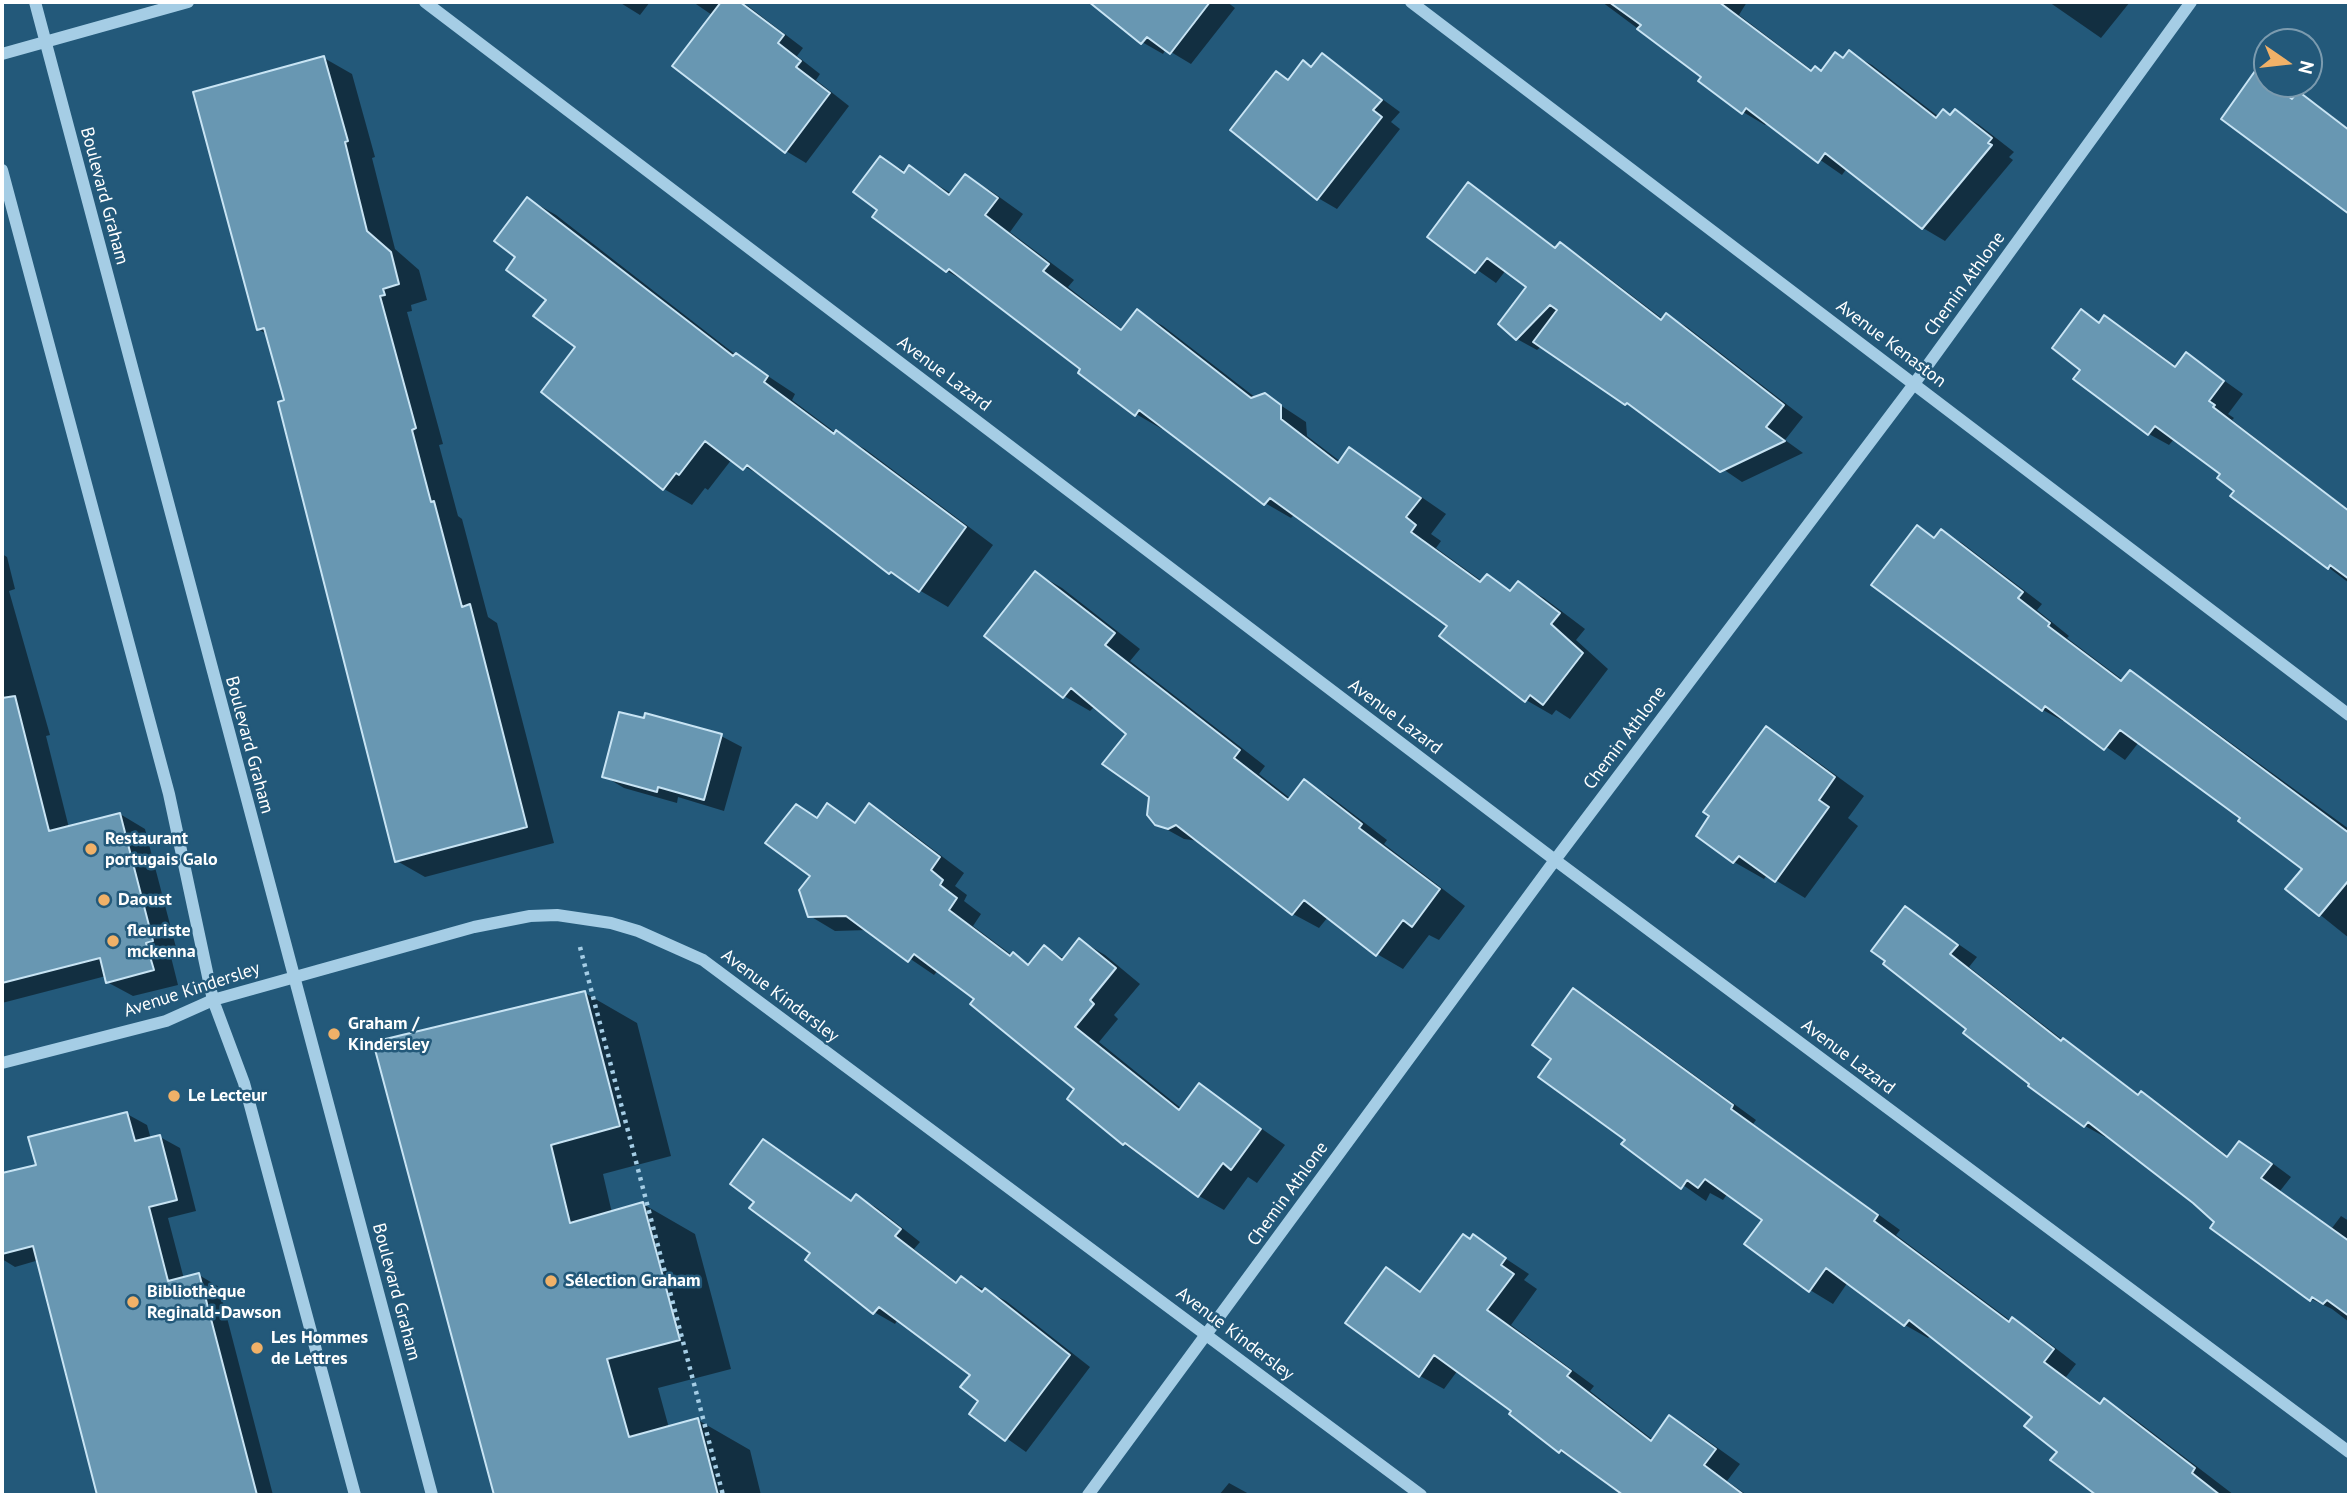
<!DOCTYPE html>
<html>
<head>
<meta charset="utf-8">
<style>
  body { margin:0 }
  #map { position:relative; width:2351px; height:1497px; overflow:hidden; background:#23597a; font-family:"PT Sans",sans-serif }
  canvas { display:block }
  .frame { position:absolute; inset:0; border:4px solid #fff; pointer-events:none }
  .north { position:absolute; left:2253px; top:28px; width:70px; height:70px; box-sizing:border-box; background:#23597a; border:2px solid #7b9baf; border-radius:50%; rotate:104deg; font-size:19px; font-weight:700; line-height:28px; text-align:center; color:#fff }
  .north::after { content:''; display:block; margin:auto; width:24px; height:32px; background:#f0b168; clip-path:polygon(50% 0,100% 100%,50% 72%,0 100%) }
</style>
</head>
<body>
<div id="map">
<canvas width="2351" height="1497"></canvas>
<div class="frame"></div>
<div class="north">N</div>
</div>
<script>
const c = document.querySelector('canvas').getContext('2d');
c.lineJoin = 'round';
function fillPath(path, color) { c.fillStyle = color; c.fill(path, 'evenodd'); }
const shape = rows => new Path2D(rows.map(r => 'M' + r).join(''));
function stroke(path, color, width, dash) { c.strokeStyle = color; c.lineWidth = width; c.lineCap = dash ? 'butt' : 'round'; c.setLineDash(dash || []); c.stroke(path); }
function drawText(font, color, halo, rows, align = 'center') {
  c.font = font + ' "PT Sans",sans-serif'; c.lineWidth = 5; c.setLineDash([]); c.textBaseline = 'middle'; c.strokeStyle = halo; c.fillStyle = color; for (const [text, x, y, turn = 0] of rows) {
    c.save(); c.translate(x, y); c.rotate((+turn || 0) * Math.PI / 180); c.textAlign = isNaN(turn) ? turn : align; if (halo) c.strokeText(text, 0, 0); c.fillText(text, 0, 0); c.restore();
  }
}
const shadow = shape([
  [619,2,650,2,640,15],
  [693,2,740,2,748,6,803,48,797,56,820,74,816,80,849,106,806,163,786,151,712,15],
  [1091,2,1227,2,1235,8,1191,64,1166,49,1163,54,1142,42],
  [1602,2,1747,2,1739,15,1813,71,1822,72,1844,59,1849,52,1872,65,1939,117,1951,116,1955,111,1978,124,2014,152,2009,157,2013,160,1945,241,1923,228,1847,168,1842,175,1767,123,1765,125,1743,112,1703,77],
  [2049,2,2130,2,2101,38],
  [1322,55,1400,112,1391,122,1400,129,1337,209,1318,198,1277,73,1290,80,1303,62,1312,68],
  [324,58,352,74,375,157,372,158,395,249,419,270,427,300,411,305,412,311,407,312,443,444,439,445,458,516,462,519,488,617,497,623,554,843,425,877,397,861,286,401,268,335,258,329],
  [2267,80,2267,84,2273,84,2294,99,2298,94,2315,103,2349,129,2349,211,2223,118],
  [881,158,906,172,909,167,952,194,965,176,991,191,1023,214,1010,232,1074,280,1068,287,1123,330,1137,311,1163,326,1256,398,1265,395,1306,422,1307,436,1341,462,1350,450,1417,494,1446,514,1431,534,1441,541,1436,548,1483,582,1487,576,1512,591,1518,583,1544,598,1585,629,1576,640,1608,669,1570,719,1556,710,1552,715,1526,700,1449,625,1295,514,1291,518,1265,503,1164,426,1162,429,1136,414,973,286,947,271,880,210],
  [1469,184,1557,248,1560,244,1580,256,1664,320,1667,315,1687,327,1803,417,1785,440,1803,453,1742,482,1542,346,1537,350,1517,339,1528,286,1506,270,1496,283,1429,236],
  [528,199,556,215,736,355,795,394,792,400,836,433,865,449,993,545,948,607,890,573,773,483,732,459,708,490,705,488,692,505,664,489,548,299,518,256],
  [2081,312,2101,323,2105,317,2125,329,2177,367,2187,354,2243,394,2228,414,2234,418,2232,420,2349,510,2349,583,2233,495,2236,491,2223,473,2175,438,2169,445,2149,434,2075,379,2082,369],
  [1918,527,1936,538,1942,531,1962,543,2042,604,2037,610,2069,636,2067,638,2124,681,2130,672,2150,684,2349,829,2349,938,2288,889,2304,869,2243,818,2139,742,2125,760,2065,718,2063,721,2043,710],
  [2,554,7,557,15,589,9,591,50,735,46,736,69,828,120,814,145,829,178,955,171,957,178,985,133,996,107,982,106,976,2,1003],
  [1036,573,1062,588,1140,649,1130,661,1265,766,1259,774,1291,799,1305,782,1331,797,1387,840,1384,844,1465,906,1439,940,1429,935,1403,969,1377,954,1328,917,1319,928,1293,914,1199,841,1184,839,1157,824,1151,796,1128,734,1095,706,1090,711,1064,696],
  [1766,729,1796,746,1864,796,1848,818,1858,826,1805,898,1767,875,1764,879,1734,862],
  [721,736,742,747,724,811,678,797,677,803,624,788,604,776],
  [828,805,857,823,870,805,894,820,964,873,955,886,967,895,964,901,981,914,973,926,1013,956,1031,965,1044,947,1065,959,1080,940,1105,955,1140,984,1114,1015,1118,1019,1099,1042,1182,1109,1199,1085,1285,1145,1257,1183,1248,1177,1224,1210,1199,1196,1124,1144,1069,1099,1077,1089,977,999,938,970,934,975,868,930,835,931,810,916,818,819],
  [1906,908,1977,957,1969,967,2064,1041,2140,1095,2161,1105,2229,1157,2240,1143,2260,1154,2291,1177,2280,1191,2332,1228,2341,1216,2349,1221,2349,1322,2332,1309,2311,1299,2107,1134,2105,1137,2085,1126,1969,1029],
  [1574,991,1597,1004,1756,1120,1753,1124,1900,1230,1896,1235,2011,1321,2036,1333,2076,1364,2066,1377,2102,1404,2105,1401,2128,1414,2234,1495,2099,1495,2053,1460,2060,1451,2034,1416,1931,1335,1928,1338,1905,1325,1848,1282,1833,1304,1810,1290,1764,1220,1728,1193,1723,1200,1710,1193,1706,1201,1624,1144,1627,1139,1553,1059],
  [585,993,637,1023,671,1156,603,1174,612,1213,643,1204,695,1234,731,1369,658,1388,669,1428,698,1420,750,1450,761,1495,496,1495,375,1044],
  [127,1114,147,1125,151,1139,160,1137,180,1148,196,1211,168,1218,184,1279,199,1275,219,1287,273,1495,99,1495,39,1260,15,1267,2,1259,2,1175,38,1166],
  [764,1141,852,1202,857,1196,877,1208,920,1242,914,1249,958,1283,962,1278,1006,1301,1090,1367,1026,1452,971,1413,980,1401,972,1375,898,1319,895,1324,874,1312,807,1259,812,1253,756,1201],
  [1473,1237,1529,1274,1524,1280,1537,1289,1511,1325,1594,1386,1590,1391,1653,1440,1670,1417,1694,1431,1740,1464,1727,1481,1747,1495,1626,1495,1560,1451,1514,1411,1458,1370,1444,1389,1420,1376,1386,1269,1423,1292],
  [1229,1483,1249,1494,1250,1495,1219,1495]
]);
const building = shape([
  [721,2,740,2,784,35,778,43,801,61,796,67,830,93,785,153,672,66,721,2],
  [1089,2,1210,2,1170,54,1147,37,1141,44,1089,2],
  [1609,2,1719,2,1811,71,1815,66,1821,71,1835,52,1843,58,1849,50,1936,118,1943,109,1950,115,1955,109,1992,138,1988,143,1992,145,1922,229,1825,153,1818,163,1746,108,1742,114,1698,81,1701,77,1637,29,1641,25,1609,2],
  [1322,53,1382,100,1373,110,1382,117,1317,200,1230,130,1276,71,1288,80,1303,60,1311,67,1322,53],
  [324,56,348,141,345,142,367,231,391,252,399,284,383,289,385,295,380,296,416,428,412,430,431,502,434,501,462,607,470,604,527,827,395,862,278,402,284,400,264,328,257,330,193,92,324,56],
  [2255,71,2267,80,2267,84,2272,84,2292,99,2298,91,2349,130,2349,214,2221,119,2255,71],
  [880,156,904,173,909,165,949,195,965,174,998,198,985,215,1049,264,1043,271,1121,330,1137,309,1251,398,1265,393,1281,405,1281,419,1338,463,1349,447,1421,498,1406,517,1416,525,1411,532,1480,582,1487,574,1510,591,1518,581,1560,613,1551,624,1583,653,1543,705,1530,695,1525,702,1439,636,1447,626,1270,498,1264,505,1139,410,1135,416,1078,373,1080,369,949,269,946,272,872,217,877,210,853,192,880,156],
  [1468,182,1555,248,1560,242,1661,320,1666,313,1784,405,1766,427,1785,441,1720,472,1627,403,1625,405,1533,342,1557,310,1550,305,1516,340,1498,324,1526,287,1487,258,1475,273,1427,237,1468,182],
  [527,197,715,342,733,356,736,353,768,376,764,382,834,434,836,430,966,527,919,592,891,572,889,574,747,465,743,470,705,441,679,475,676,473,663,490,541,392,575,347,533,316,546,300,506,270,515,257,494,241,527,197],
  [2081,309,2099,323,2104,315,2175,367,2186,352,2224,381,2209,401,2215,405,2213,407,2349,511,2349,579,2330,565,2328,569,2230,496,2234,491,2217,478,2220,474,2155,426,2148,435,2073,379,2080,370,2052,348,2081,309],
  [1917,525,1934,538,1941,529,2023,592,2018,598,2050,623,2048,626,2121,681,2130,670,2349,833,2349,880,2319,916,2285,889,2302,869,2238,821,2240,818,2120,730,2104,750,2045,706,2042,711,1871,585,1917,525],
  [1035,571,1115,633,1105,645,1240,750,1234,758,1288,800,1304,779,1362,824,1359,828,1440,889,1412,927,1403,920,1376,956,1304,900,1292,915,1176,825,1168,829,1155,825,1147,815,1149,797,1102,764,1126,734,1071,688,1063,698,984,636,1035,571],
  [15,696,49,831,120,813,153,941,146,943,154,970,106,983,100,958,2,983,2,698,15,696],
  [619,712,644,718,645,713,722,734,704,800,658,787,657,792,602,777,619,712],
  [1766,726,1835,777,1819,800,1829,807,1775,882,1739,856,1733,863,1696,836,1709,816,1703,812,1766,726],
  [827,803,855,823,869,803,940,857,931,870,943,880,940,885,957,898,949,910,1010,956,1013,952,1028,965,1044,945,1062,960,1079,938,1116,968,1090,1000,1094,1004,1075,1027,1179,1110,1199,1083,1261,1129,1231,1170,1223,1163,1198,1197,1125,1143,1123,1145,1067,1099,1074,1089,970,1004,974,999,914,954,908,962,846,916,808,917,799,890,810,876,765,843,796,804,817,818,827,803],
  [1905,906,1958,945,1950,954,2061,1041,2063,1038,2138,1095,2141,1091,2227,1157,2239,1141,2272,1164,2261,1178,2349,1241,2349,1316,2327,1300,2323,1304,2312,1297,2310,1301,2210,1228,2214,1222,2193,1203,2088,1122,2084,1127,2028,1086,2029,1084,1963,1033,1966,1029,1883,964,1885,961,1871,951,1905,906],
  [1573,988,1733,1105,1731,1109,1878,1215,1874,1221,2009,1322,2012,1317,2054,1349,2044,1362,2100,1404,2104,1398,2195,1468,2192,1473,2220,1495,2096,1495,2050,1460,2057,1452,2024,1426,2032,1417,1909,1320,1904,1326,1826,1268,1809,1292,1744,1244,1762,1220,1705,1179,1698,1188,1687,1180,1681,1189,1621,1144,1625,1140,1538,1077,1551,1059,1532,1045,1573,988],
  [585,991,620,1126,551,1145,570,1223,643,1202,680,1340,607,1359,629,1437,698,1418,718,1495,494,1495,373,1042,585,991],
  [127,1112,135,1141,160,1135,177,1200,149,1207,168,1281,199,1273,257,1495,97,1495,33,1246,2,1254,2,1173,36,1165,28,1137,127,1112],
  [763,1139,851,1201,856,1194,901,1229,895,1236,956,1283,961,1276,982,1292,985,1288,1070,1355,1005,1441,969,1414,978,1401,960,1387,970,1375,879,1307,873,1314,805,1260,810,1253,749,1208,754,1202,730,1184,763,1139],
  [1463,1234,1470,1239,1473,1234,1506,1258,1501,1265,1514,1274,1487,1310,1571,1371,1567,1376,1651,1441,1669,1415,1716,1449,1704,1465,1744,1495,1623,1495,1561,1450,1559,1453,1509,1414,1511,1411,1434,1355,1419,1377,1345,1323,1386,1267,1420,1292,1463,1234]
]);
const path = shape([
  [580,947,723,1495]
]);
const minor = shape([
  [35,2,432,1495],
  [425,2,1555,860,2349,1452],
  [1411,2,2349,715],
  [2,54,188,2],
  [2,170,169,794,213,1000,244,1083,355,1495],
  [2,1063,166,1021,213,1000,474,927,530,916,557,915,611,923,638,931,703,960,1421,1495],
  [1088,1495,1555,860,1914,384,2191,2]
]);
const markers = [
  [91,849,7,"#f0b168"],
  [104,900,7,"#f0b168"],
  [113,941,7,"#f0b168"],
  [334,1034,7,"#f0b168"],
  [174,1096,7,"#f0b168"],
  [551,1281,7,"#f0b168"],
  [133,1302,7,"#f0b168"],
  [257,1348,7,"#f0b168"]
];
const streetNames = [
  ["Boulevard Graham",104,196,75],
  ["Chemin Athlone",1965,284,-54],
  ["Avenue Kenaston",1891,344,37],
  ["Avenue Lazard",944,374,37],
  ["Avenue Lazard",1395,717,37],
  ["Chemin Athlone",1625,738,-53],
  ["Boulevard Graham",249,745,75],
  ["Avenue Kindersley",192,990,-18],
  ["Avenue Kindersley",780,996,37],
  ["Avenue Lazard",1848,1057,37],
  ["Chemin Athlone",1288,1194,-54],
  ["Boulevard Graham",396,1292,75],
  ["Avenue Kindersley",1235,1334,37]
];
const poiNames = [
  ["Restaurant",105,839],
  ["portugais Galo",105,860],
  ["Daoust",118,900],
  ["fleuriste",127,931],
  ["mckenna",127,952],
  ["Graham /",348,1024],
  ["Kindersley",348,1045],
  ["Le Lecteur",188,1096],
  ["Sélection Graham",565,1281],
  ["Bibliothèque",147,1292],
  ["Reginald-Dawson",147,1313],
  ["Les Hommes",271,1338],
  ["de Lettres",271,1359]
];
fillPath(shadow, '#0007');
fillPath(building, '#6897b2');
stroke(building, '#c8e4f4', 2);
stroke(path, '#a5cde5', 4.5, [3.5, 5]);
stroke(minor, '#a5cde5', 12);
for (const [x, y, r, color] of markers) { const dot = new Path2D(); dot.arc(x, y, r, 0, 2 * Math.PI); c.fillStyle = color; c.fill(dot); stroke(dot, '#23597a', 2.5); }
drawText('18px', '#fff', '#23597a', streetNames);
drawText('bold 18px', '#fff', '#23597a', poiNames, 'left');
</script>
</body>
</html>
